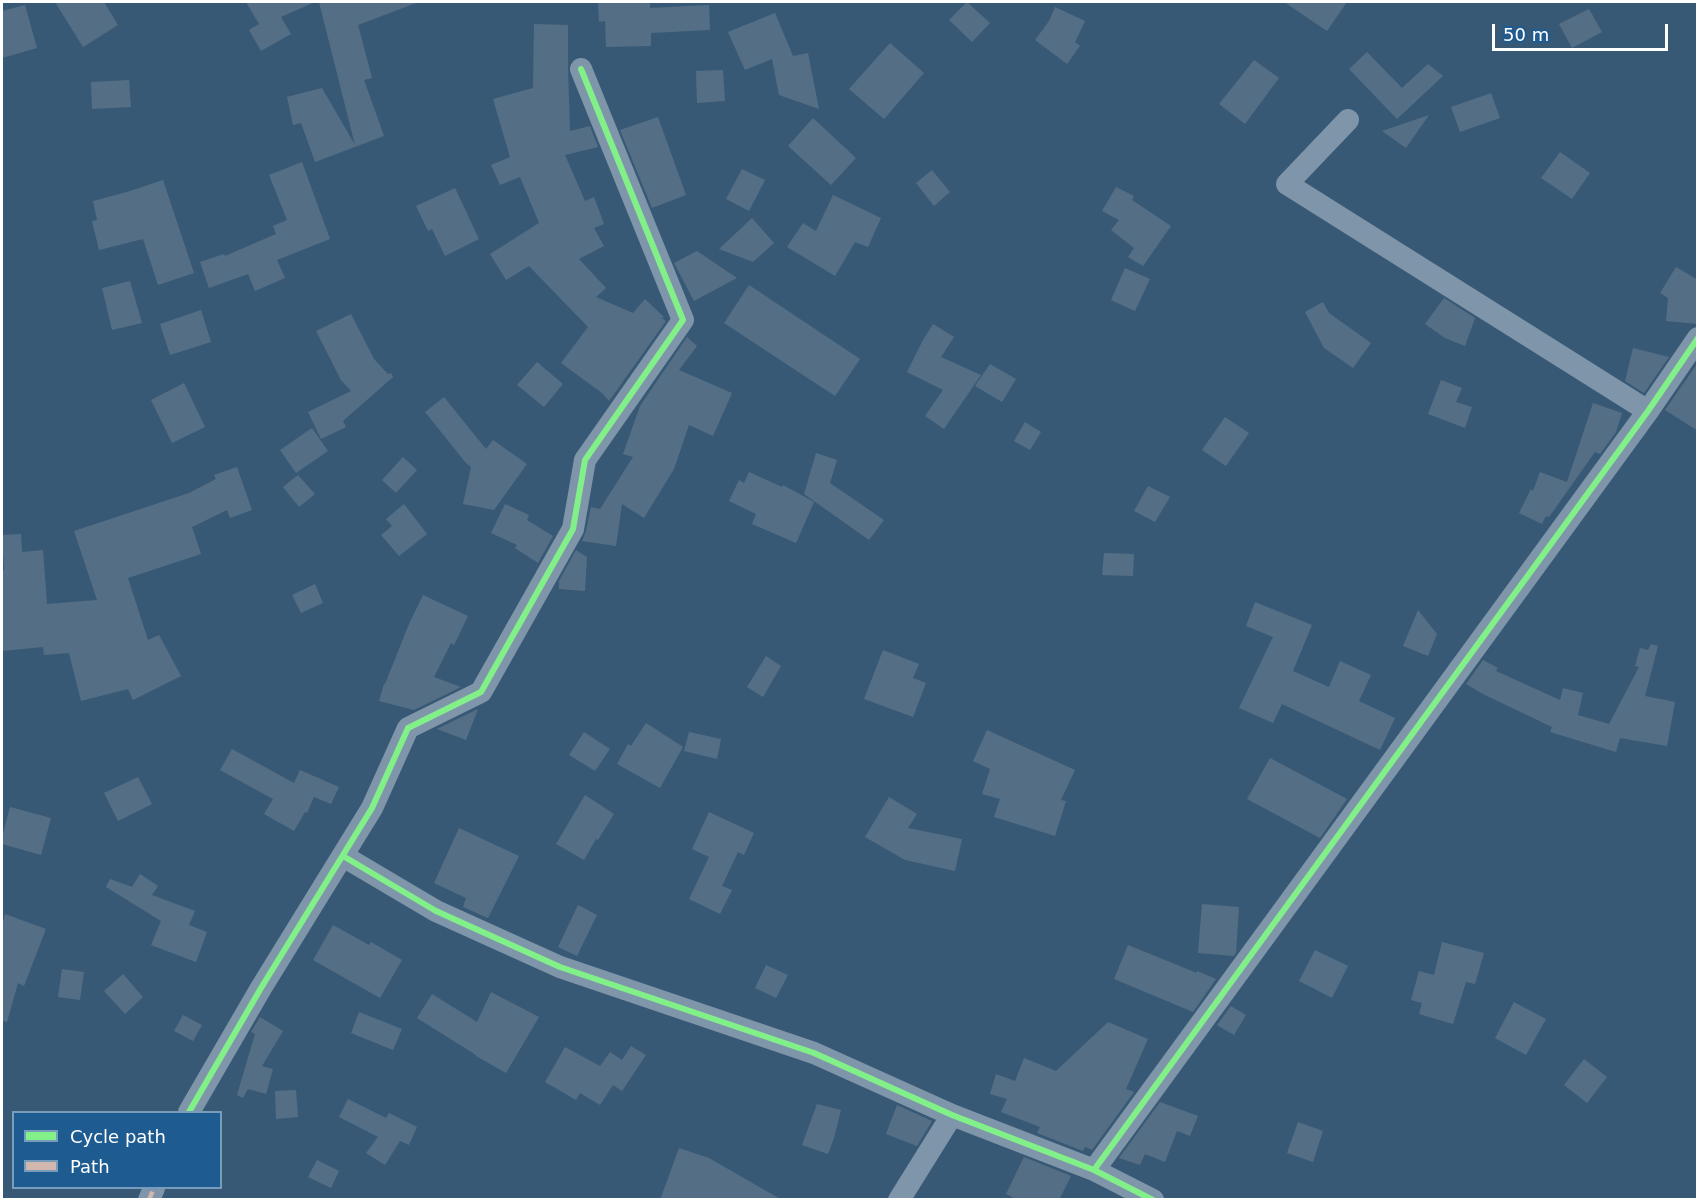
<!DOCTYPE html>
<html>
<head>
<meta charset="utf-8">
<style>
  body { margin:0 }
  #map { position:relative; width:1699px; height:1201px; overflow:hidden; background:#385976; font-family:"DejaVu Sans",sans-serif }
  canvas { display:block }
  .frame { position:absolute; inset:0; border:3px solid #fff; pointer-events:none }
  .legend { position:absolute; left:12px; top:1111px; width:210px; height:78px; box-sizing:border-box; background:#1e5b90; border:2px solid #789dbc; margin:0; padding:8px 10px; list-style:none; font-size:18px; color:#fff }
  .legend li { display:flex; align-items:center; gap:12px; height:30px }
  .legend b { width:30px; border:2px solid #789dbc }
  .scale { position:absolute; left:1492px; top:24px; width:176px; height:27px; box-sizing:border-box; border:3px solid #fff; border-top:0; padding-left:8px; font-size:18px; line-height:21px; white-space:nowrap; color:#fff; -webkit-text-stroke:4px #1e5b90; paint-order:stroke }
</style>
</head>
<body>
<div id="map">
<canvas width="1699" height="1201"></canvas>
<div class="frame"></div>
<ul class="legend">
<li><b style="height:8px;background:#82f089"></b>Cycle path</li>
<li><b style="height:8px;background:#d1b7ad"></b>Path</li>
</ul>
<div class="scale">50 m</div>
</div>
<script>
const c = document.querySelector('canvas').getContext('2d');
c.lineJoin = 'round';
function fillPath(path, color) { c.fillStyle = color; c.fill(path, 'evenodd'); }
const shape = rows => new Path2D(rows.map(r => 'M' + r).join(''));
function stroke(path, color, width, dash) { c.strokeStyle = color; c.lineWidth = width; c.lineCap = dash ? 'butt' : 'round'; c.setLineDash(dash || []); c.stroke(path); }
const building = shape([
  [55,2,104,2,118,25,83,47],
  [246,2,315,2,281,17,291,34,261,51,249,30,259,24],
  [319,2,416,2,416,3,358,25,372,78,364,80,384,136,315,162,301,123,293,125,287,97,322,88,355,145],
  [598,2,650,2,650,8,709,5,710,30,651,33,651,46,606,47,605,21,599,22],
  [967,2,990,23,972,42,949,20],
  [1284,2,1347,2,1327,31],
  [25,5,37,48,2,58,2,11],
  [1055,7,1085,21,1075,42,1080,46,1067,64,1035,40,1049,21],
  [1589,9,1602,32,1572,48,1559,24],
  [775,13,793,56,808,53,819,109,779,95,772,59,745,70,728,32],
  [534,24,568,25,568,68,570,131,590,126,598,147,565,155,585,201,594,197,604,224,594,228,604,246,579,259,606,288,596,297,633,313,645,299,664,317,662,318,666,321,609,401,602,393,561,363,588,327,529,266,506,280,490,254,539,223,520,177,500,185,491,165,510,157,493,99,533,88],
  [890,43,924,73,884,119,849,89],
  [1367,52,1402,88,1428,64,1443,76,1397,119,1349,69],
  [1254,60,1279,78,1245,124,1219,104],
  [723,70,725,101,697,103,696,71],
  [129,80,131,107,92,109,91,82],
  [1491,93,1500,118,1460,132,1451,107],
  [1429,115,1406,148,1382,131],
  [658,117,686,195,652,208,620,130],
  [813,118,856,158,831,185,788,146],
  [1560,152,1590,173,1572,199,1541,178],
  [302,162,330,239,277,260,285,278,255,291,248,274,209,288,200,262,224,254,225,256,276,234,273,226,287,220,269,175],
  [742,169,765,180,749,211,726,199],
  [932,170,950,192,934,206,916,183],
  [163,180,194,273,158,285,143,239,99,250,92,221,97,220,93,201,127,192],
  [1116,187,1134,196,1132,200,1171,226,1143,266,1128,257,1134,248,1111,230,1119,220,1102,211],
  [455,188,479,239,445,256,432,229,428,231,416,206],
  [833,195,881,218,868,247,855,242,835,276,787,247,803,223,816,231],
  [752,218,774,243,753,262,719,249],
  [697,251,737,278,694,301,674,263],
  [1676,267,1698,280,1698,324,1666,321,1668,298,1660,293],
  [1125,268,1150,279,1135,311,1111,300],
  [130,281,142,323,112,330,102,288],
  [749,285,860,359,835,396,724,323],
  [1444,298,1475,318,1465,346,1445,338,1425,324],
  [1323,302,1329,313,1371,343,1353,368,1324,348,1305,312],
  [201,310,211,342,170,355,160,324],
  [351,314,374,359,388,374,391,373,393,377,343,421,346,427,321,439,308,412,351,391,341,380,316,331],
  [933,324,954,337,941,357,981,375,944,429,925,416,943,390,907,372,923,340],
  [687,337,697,346,679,370,732,393,713,436,689,425,674,469,644,518,622,504,616,546,582,541,586,531,591,507,600,509,633,457,623,454,640,406],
  [1633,348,1669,357,1644,393,1625,381],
  [537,362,563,384,544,407,517,385],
  [990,364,1016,379,1002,402,975,386],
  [1697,364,1698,364,1698,431,1665,410],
  [1441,380,1462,388,1456,402,1472,407,1465,428,1428,414],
  [184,383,205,427,172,443,151,400],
  [444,397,486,449,493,440,527,464,494,510,463,504,471,467,466,463,425,412],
  [1593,403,1622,413,1616,432,1600,454,1595,452,1549,517,1546,516,1542,524,1519,513,1531,489,1533,491,1540,472,1567,482],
  [1225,417,1249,433,1226,466,1202,450],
  [1025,422,1041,432,1030,450,1014,441],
  [312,428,328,451,296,473,280,450],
  [816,453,837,460,830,483,884,520,869,540,804,494],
  [403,457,417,470,396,493,382,480],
  [237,467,252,510,230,518,227,510,192,527,201,554,128,578,148,640,159,635,181,676,133,700,128,689,81,701,69,653,44,655,43,647,2,651,2,570,4,570,2,535,21,534,22,552,43,550,47,604,97,600,74,531,189,493,216,479,214,475],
  [749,472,782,487,783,485,814,502,796,543,752,524,756,514,729,501,739,480,744,483],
  [298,475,315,494,299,507,283,487],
  [1148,486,1170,497,1155,522,1134,511],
  [404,504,427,534,399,556,381,535,392,526,386,519],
  [505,504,529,515,527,520,553,536,538,563,515,548,517,545,491,533],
  [576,550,587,557,585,591,559,589,559,581],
  [1104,553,1134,554,1133,576,1102,575],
  [315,584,323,603,301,613,292,595],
  [423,595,468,616,454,645,451,643,434,677,461,687,414,710,379,701,384,684,385,684,409,624],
  [1255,602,1312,625,1293,671,1329,687,1340,661,1371,675,1359,701,1395,718,1380,750,1282,704,1273,723,1239,708,1273,637,1246,626],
  [1418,610,1437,634,1428,656,1403,646],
  [1651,644,1658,646,1645,696,1675,702,1667,746,1620,738,1616,752,1550,732,1552,727,1483,694,1466,684,1483,660,1498,668,1496,671,1560,700,1563,688,1583,693,1578,715,1609,724,1639,667,1635,666,1640,648,1648,650],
  [883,650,919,664,913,678,926,683,913,717,864,699],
  [766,656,781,666,763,697,747,687],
  [478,709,466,740,437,729],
  [646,723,683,747,660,788,617,764,628,744,631,746],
  [987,730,1075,770,1061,800,1066,801,1055,836,994,817,1000,799,982,794,990,769,973,761],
  [584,732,610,749,595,771,569,755],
  [689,732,721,739,717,759,684,751],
  [232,749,294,783,300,770,339,787,331,804,314,797,307,813,305,812,294,831,264,814,273,799,220,770],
  [1270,758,1347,799,1320,838,1247,799],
  [138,777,152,804,118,821,104,793],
  [585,795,614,814,598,840,596,839,584,860,556,844],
  [889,797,917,814,908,828,962,839,955,871,905,860,865,837],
  [10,807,51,818,41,855,2,844,2,838],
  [709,812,754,833,744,855,738,852,722,886,732,890,720,914,689,899,709,857,692,849],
  [459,828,519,856,488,918,463,907,466,898,434,883],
  [140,874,158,886,152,895,195,911,189,925,207,932,196,962,151,945,161,921,106,887,110,879,132,887],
  [1202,904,1239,907,1236,953,1234,956,1198,953],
  [578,905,597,915,577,956,558,947],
  [5,914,46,929,24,986,18,983,7,1022,2,1021,2,925],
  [333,925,369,945,371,942,402,960,380,998,313,960],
  [1442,942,1484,953,1475,984,1466,982,1453,1024,1419,1014,1422,1003,1411,1000,1419,971,1434,975],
  [1128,945,1197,973,1197,971,1216,979,1193,1012,1114,979],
  [1315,950,1348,966,1332,998,1299,981],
  [766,965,788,975,776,998,755,988],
  [62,969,84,972,80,1000,58,997],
  [123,974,143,997,125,1014,104,991],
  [491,992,539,1017,506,1073,476,1056,476,1055,417,1018,432,994,477,1022],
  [1514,1002,1546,1019,1526,1055,1495,1038],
  [1231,1006,1246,1015,1234,1035,1217,1025],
  [359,1012,402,1029,393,1050,351,1033],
  [183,1015,202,1025,193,1041,174,1031],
  [260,1017,283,1031,262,1066,273,1069,266,1094,248,1089,243,1098,237,1095,255,1034,251,1032],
  [1108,1022,1148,1039,1126,1089,1134,1092,1092,1150,1085,1147,1083,1151,1037,1133,1040,1127,1001,1112,1007,1099,990,1094,996,1074,1015,1081,1024,1058,1056,1071],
  [631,1046,646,1055,622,1091,613,1085,600,1105,580,1093,576,1100,545,1082,565,1047,600,1066,610,1052,622,1060],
  [1584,1059,1607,1077,1587,1103,1564,1085],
  [296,1090,298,1117,276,1119,275,1091],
  [348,1099,386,1118,389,1113,417,1127,409,1145,400,1141,385,1165,366,1153,378,1137,339,1117],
  [1160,1102,1198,1116,1190,1136,1177,1131,1165,1162,1145,1154,1140,1165,1119,1158],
  [817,1104,841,1110,834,1138,828,1154,802,1145],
  [897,1105,932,1121,917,1146,886,1134],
  [1298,1122,1323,1131,1313,1162,1287,1153],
  [679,1148,709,1158,782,1200,660,1200],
  [1024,1157,1071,1176,1059,1200,1018,1200,1006,1194],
  [317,1160,339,1171,331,1188,308,1177]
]);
const street = shape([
  [1348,120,1287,184,1648,411],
  [343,856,436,911,560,967,814,1053,952,1115,1094,1170,1153,1200],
  [189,1112,261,988,372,808,408,728,481,692,573,529,585,460,683,320,581,69],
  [1094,1170,1648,411,1698,338],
  [149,1200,154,1188],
  [899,1200,952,1115]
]);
const quiet = shape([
  [149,1200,154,1188]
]);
const cycleway = shape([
  [343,856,436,911,560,967,814,1053,952,1115,1094,1170,1153,1200],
  [189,1112,261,988,372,808,408,728,481,692,573,529,585,460,683,320,581,69],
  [1094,1170,1648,411,1698,338]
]);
fillPath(building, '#546f85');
stroke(street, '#7f95a9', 22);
stroke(quiet, '#d1b7ad', 4.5, [9, 4.5]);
stroke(cycleway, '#82f089', 6);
</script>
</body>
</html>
